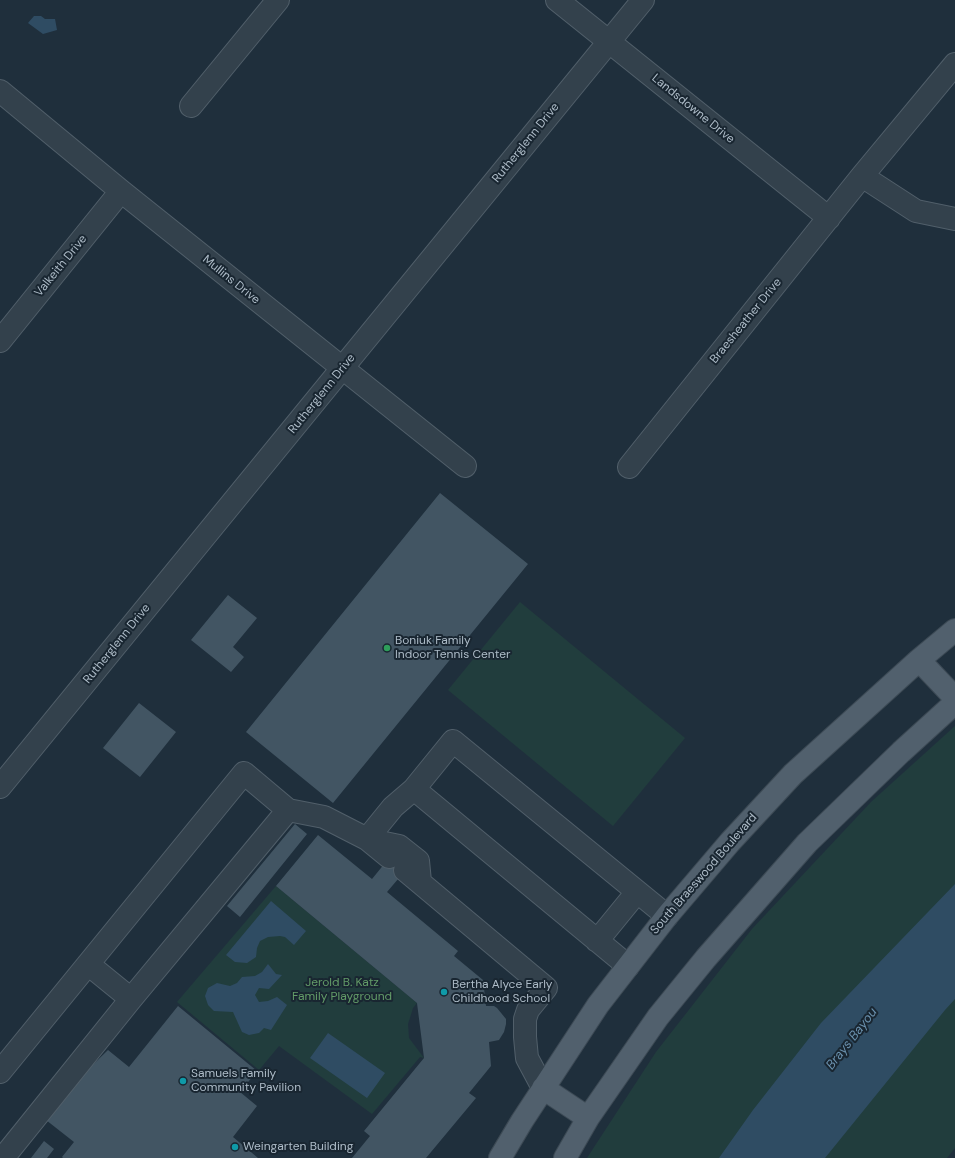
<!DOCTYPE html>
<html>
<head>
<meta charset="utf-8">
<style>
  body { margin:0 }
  canvas { display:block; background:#1f2f3c }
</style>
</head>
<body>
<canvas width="955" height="1158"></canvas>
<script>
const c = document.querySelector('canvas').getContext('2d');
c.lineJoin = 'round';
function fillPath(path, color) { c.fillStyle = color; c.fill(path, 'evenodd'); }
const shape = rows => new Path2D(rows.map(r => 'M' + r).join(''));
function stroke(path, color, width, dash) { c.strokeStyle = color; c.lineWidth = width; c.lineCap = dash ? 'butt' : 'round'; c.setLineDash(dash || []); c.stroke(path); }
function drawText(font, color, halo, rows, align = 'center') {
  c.font = font + ' "DM Sans",sans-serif'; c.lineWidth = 4; c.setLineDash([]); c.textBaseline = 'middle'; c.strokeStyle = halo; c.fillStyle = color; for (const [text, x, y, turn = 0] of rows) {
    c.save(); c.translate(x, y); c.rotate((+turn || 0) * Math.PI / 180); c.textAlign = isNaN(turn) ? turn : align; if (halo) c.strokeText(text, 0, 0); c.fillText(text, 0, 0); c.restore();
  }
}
const green = shape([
  [520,602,685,738,613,826,448,690],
  [955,726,955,1148,947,1158,587,1158,656,1052,752,929,871,802],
  [276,886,417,1003,413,1008,408,1024,409,1038,424,1058,420,1057,372,1114,279,1046,259,1070,177,1002]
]);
const water = shape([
  [34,16,41,16,45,19,55,19,57,30,43,34,28,23],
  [955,884,955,999,945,1010,825,1158,719,1158,753,1110,821,1023],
  [271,901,306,931,294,945,285,937,280,936,268,937,260,941,257,948,256,957,247,963,235,962,226,955],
  [268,964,276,974,282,975,269,989,259,988,255,995,259,1002,268,1001,277,997,287,1005,271,1030,264,1028,259,1033,249,1035,242,1032,233,1012,214,1011,208,1005,205,996,208,988,217,983,230,986,237,983,242,977,255,976,262,972],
  [328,1033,385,1073,367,1098,310,1058]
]);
const building = shape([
  [440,493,528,564,333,803,246,732],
  [228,595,257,618,233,647,244,657,231,672,191,640],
  [139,703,176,732,140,777,103,748],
  [295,824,307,834,240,917,227,906],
  [318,835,372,879,394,852,410,865,387,892,458,951,454,956,483,980,486,1006,494,1006,497,1008,506,1019,506,1024,504,1032,499,1040,489,1042,491,1066,469,1093,476,1098,426,1158,352,1158,370,1136,364,1131,424,1058,417,1003,276,886],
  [178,1006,257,1071,240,1092,257,1106,233,1137,258,1158,63,1158,62,1157,74,1142,46,1120,72,1085,108,1050,129,1067],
  [44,1141,54,1149,47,1158,31,1158]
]);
const minor = shape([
  [557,0,829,218],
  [0,91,121,191,465,466],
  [191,106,278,0],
  [862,176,916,211,955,219],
  [0,341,121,191],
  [629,467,862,176,955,64],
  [0,787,643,0],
  [414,789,628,966],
  [367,839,393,807,414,789,453,741,667,916],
  [370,840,399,846,418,861,420,882],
  [405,870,546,988,528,1010,525,1019,525,1037,527,1058,543,1088],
  [597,941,637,892],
  [88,964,131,999],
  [0,1072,244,773,288,810,324,817,367,839,389,857],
  [3,1158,131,999,288,810]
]);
const major = shape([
  [919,660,955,698],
  [543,1088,588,1118],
  [500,1158,522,1121,598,1005,667,916,730,842,793,774,919,660,955,630],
  [565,1158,588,1118,658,1017,706,958,807,843,901,752,955,703]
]);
const markers = [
  [387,648,4,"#2e9e5b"],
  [444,992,4,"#0f9aa8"],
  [183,1081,4,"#0f9aa8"],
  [235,1147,4,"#0f9aa8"]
];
const streetNames = [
  ["Landsdowne Drive",693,109,39],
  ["Rutherglenn Drive",526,143,-51],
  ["Valkeith Drive",61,266,-51],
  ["Mullins Drive",231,280,39],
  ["Braesheather Drive",746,321,-51],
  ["Rutherglenn Drive",322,394,-51],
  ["Rutherglenn Drive",117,644,-51],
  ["South Braeswood Boulevard",704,874,-49]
];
const poiNames = [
  ["Boniuk Family",395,641],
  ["Indoor Tennis Center",395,655],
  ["Bertha Alyce Early",452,985],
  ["Childhood School",452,999],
  ["Samuels Family",191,1074],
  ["Community Pavilion",191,1088],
  ["Weingarten Building",243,1147]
];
const parkNames = [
  ["Jerold B. Katz",342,983],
  ["Family Playground",342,997]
];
const waterNames = [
  ["Brays Bayou",852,1039,-52]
];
fillPath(green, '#213d3d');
fillPath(water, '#2f4c63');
fillPath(building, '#425563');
stroke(minor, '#515f6a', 24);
stroke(major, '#3d4a55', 24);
stroke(minor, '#33414c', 22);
stroke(major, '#51606d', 22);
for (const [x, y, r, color] of markers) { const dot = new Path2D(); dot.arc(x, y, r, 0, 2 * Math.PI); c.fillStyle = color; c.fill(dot); stroke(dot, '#192631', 1.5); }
drawText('12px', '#aebcc8', '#192631', streetNames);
drawText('12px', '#aebcc8', '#192631', poiNames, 'left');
drawText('12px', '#639c68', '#192631', parkNames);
drawText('italic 13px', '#6b92af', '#192631', waterNames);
</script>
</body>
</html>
